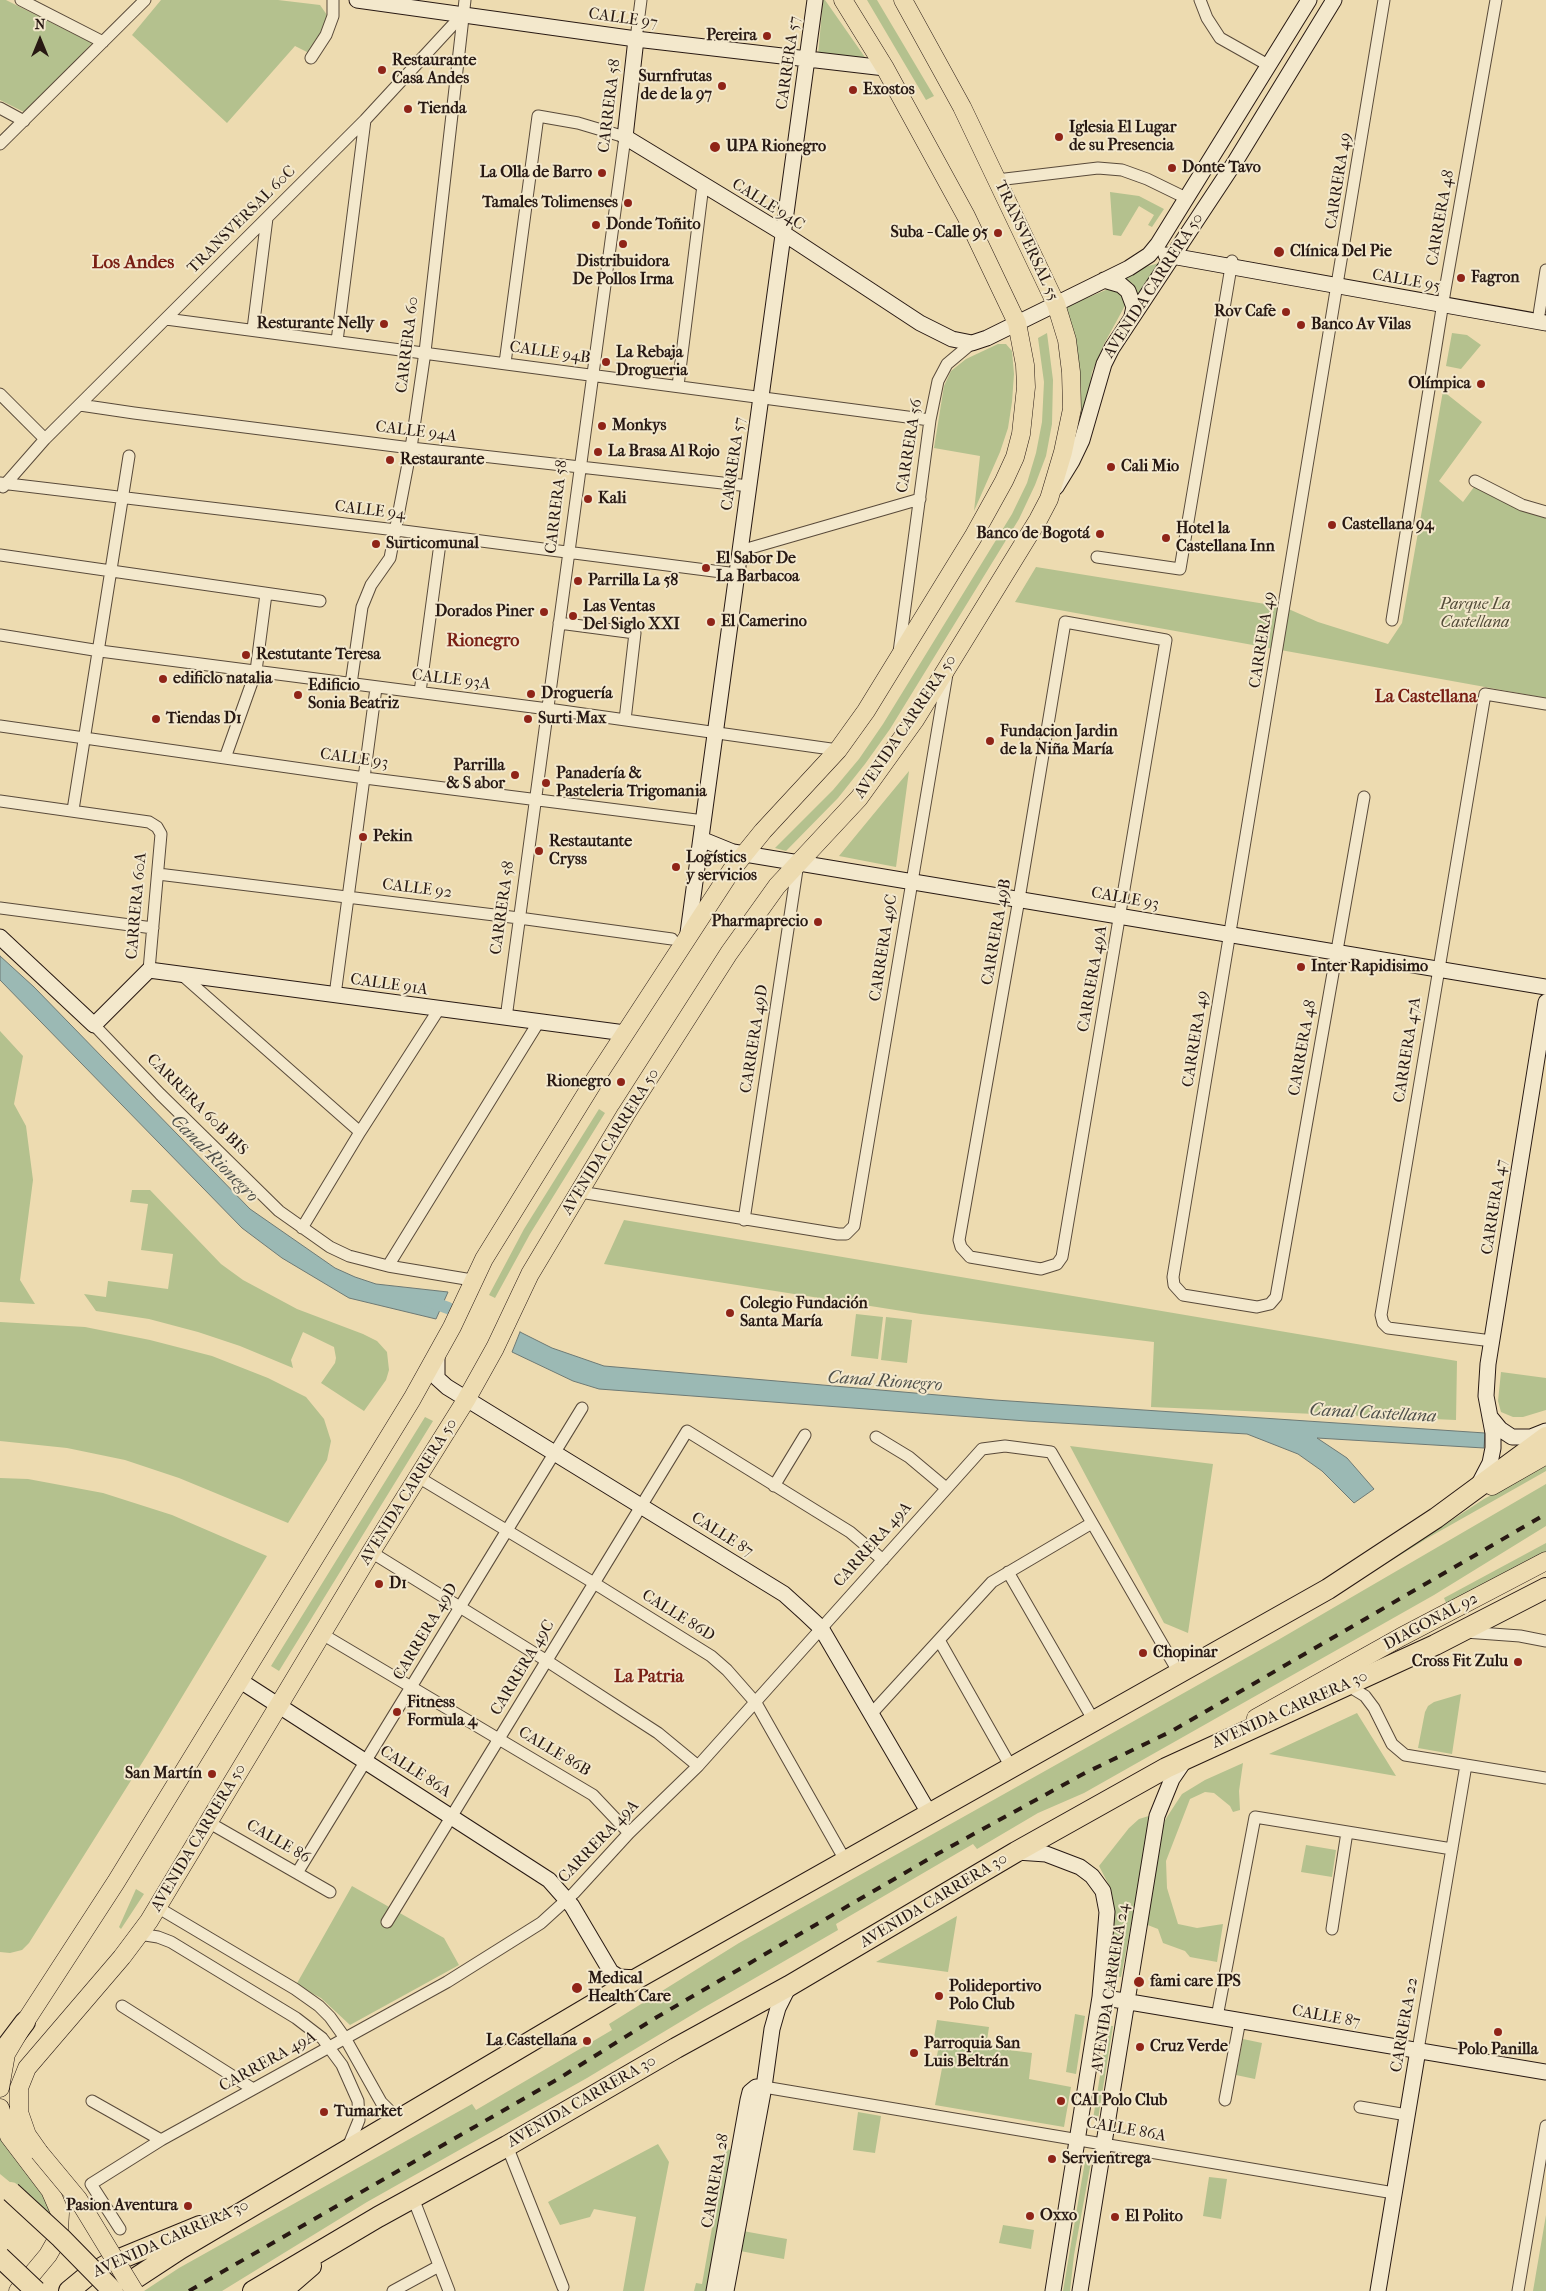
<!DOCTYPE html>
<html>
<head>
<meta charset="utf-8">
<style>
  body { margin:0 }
  #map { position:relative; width:1546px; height:2291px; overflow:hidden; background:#eddbb0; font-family:"IM FELL French Canon",serif }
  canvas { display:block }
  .north { position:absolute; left:15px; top:15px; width:50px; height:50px; -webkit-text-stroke:4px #f3e8cc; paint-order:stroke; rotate:0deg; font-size:14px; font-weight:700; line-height:20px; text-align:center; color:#281913 }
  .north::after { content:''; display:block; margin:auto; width:18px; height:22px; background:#281913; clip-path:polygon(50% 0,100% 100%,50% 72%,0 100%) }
</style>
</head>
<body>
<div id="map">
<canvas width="1546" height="2291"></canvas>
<div class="north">N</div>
</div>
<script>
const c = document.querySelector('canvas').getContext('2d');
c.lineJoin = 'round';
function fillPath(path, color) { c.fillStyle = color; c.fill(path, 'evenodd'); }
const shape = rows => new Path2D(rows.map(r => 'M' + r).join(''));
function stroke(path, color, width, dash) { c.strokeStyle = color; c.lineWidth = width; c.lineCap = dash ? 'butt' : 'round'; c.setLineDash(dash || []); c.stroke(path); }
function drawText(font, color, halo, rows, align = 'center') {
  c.font = font + ' "IM FELL French Canon",serif'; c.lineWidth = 4; c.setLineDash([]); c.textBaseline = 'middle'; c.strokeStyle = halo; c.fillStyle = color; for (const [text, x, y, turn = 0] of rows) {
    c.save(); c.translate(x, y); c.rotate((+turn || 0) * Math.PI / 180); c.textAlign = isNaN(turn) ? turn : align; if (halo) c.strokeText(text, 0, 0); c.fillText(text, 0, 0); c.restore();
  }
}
const green = shape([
  [0,0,6,0,92,43,28,114,0,100],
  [161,0,278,0,320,5,327,15,320,36,309,53,295,46,227,123,132,35],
  [823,0,825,0,869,63,818,56],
  [867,0,877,0,934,96,926,100],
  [1110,192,1139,196,1164,209,1152,227,1148,225,1154,215,1139,206,1121,236,1113,235],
  [1159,263,1148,283,1137,299,1138,294,1133,284,1124,278,1145,267],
  [1113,287,1122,289,1127,302,1104,344,1092,372,1087,401,1073,435,1065,307],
  [1047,333,1053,380,1052,424,1046,456,1035,485,1019,519,890,729,865,764,838,798,786,851,775,848,833,790,859,759,883,724,1012,514,1027,483,1036,453,1042,422,1044,382,1038,338],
  [1452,333,1467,335,1481,345,1461,369,1446,366],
  [998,344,1006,344,1012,351,1014,374,1012,402,1008,428,1000,452,974,511,980,456,934,448,944,386,951,371,966,359],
  [1443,391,1482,422,1439,481,1463,502,1474,487,1546,516,1546,698,1015,602,1036,567,1284,607,1318,622,1388,644,1402,623],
  [909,771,896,867,839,856],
  [0,1031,23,1056,14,1104,26,1126,33,1180,20,1280,35,1304,0,1302],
  [599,1109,605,1113,530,1234,495,1298,489,1295,524,1229],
  [132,1190,150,1190,221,1264,243,1280,297,1309,363,1334,377,1341,387,1352,389,1370,386,1380,364,1411,321,1383,335,1363,336,1358,334,1347,303,1332,291,1360,293,1368,240,1346,198,1332,149,1319,96,1311,84,1294,106,1297,108,1281,168,1289,173,1254,141,1250,148,1204,130,1202],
  [624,1220,1457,1361,1456,1420,1151,1407,1154,1342,921,1314,604,1264],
  [856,1314,883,1317,878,1359,851,1356],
  [886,1317,912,1320,907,1363,881,1360],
  [0,1322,85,1327,150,1340,212,1356,268,1378,306,1397,324,1419,331,1441,327,1460,288,1523,179,1478,125,1460,67,1448,0,1441],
  [1501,1372,1546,1378,1546,1410,1523,1417,1513,1417,1501,1412,1498,1401],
  [425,1417,433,1421,279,1671,271,1666],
  [1070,1446,1213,1464,1188,1633,1164,1623],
  [1546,1465,1546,1471,1426,1539,1368,1575,1484,1499],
  [0,1478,28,1479,103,1493,172,1515,267,1556,147,1755,29,1943,22,1950,10,1953,0,1952],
  [1546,1484,1546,1526,1434,1595,1084,1793,1038,1813,977,1849,973,1844,836,1924,838,1930,705,2007,587,2078,367,2202,222,2291,144,2291,179,2268,472,2104,476,2110,612,2030,609,2024,739,1943,1278,1640],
  [1546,1543,1546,1554,1447,1605,1444,1598],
  [1461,1694,1452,1754,1418,1748,1425,1712,1428,1706,1434,1702],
  [1357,1713,1396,1776,1269,1754],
  [1243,1763,1239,1791,1240,1810,1233,1812,1230,1806,1214,1793,1205,1792,1190,1799,1166,1861,1167,1888,1178,1924,1197,1928,1223,1924,1217,1962,1190,1957,1185,1951,1163,1943,1158,1929,1145,1924,1155,1858,1165,1820,1182,1794,1205,1780],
  [1152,1815,1121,1977,1109,1976,1114,1907,1111,1889,1099,1866,1129,1828,1139,1819],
  [1306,1845,1336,1850,1332,1877,1301,1872],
  [352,1886,444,1938,459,1965,350,2025,321,1998,296,1985],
  [136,1889,144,1894,121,1929,119,1927],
  [957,1916,948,1972,876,1962],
  [1075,2014,1085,2016,1076,2074,1066,2072],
  [937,2020,989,2027,986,2047,1032,2053,1029,2079,1071,2087,1064,2127,935,2105,943,2063,936,2061,939,2045,933,2043],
  [1108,2026,1113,2026,1098,2119,1093,2119],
  [1243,2039,1262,2043,1255,2079,1236,2075],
  [858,2112,881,2116,875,2153,853,2150],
  [0,2136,8,2150,41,2193,55,2219,0,2174],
  [658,2144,669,2162,644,2291,623,2291,636,2217,594,2209,590,2217,560,2225,548,2202],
  [726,2149,732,2150,707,2291,694,2291,696,2283,702,2284],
  [1085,2161,1091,2162,1074,2255,1070,2291,1063,2291],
  [1209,2177,1227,2179,1221,2219,1203,2216],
  [1546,2215,1546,2291,1533,2291],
  [1003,2225,1034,2230,1031,2249,999,2243],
  [743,2231,787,2239,784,2259,740,2251]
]);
const water = shape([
  [0,956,34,987,250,1209,335,1268,355,1277,376,1284,448,1292,436,1319,349,1298,282,1258,242,1228,0,980,0,956],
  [520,1332,552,1348,604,1366,995,1400,1485,1433,1484,1448,1317,1438,1347,1458,1374,1489,1354,1503,1322,1471,1298,1454,1247,1434,1026,1421,599,1389,573,1381,512,1352,520,1332]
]);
const canal = shape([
  [426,1300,448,1308]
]);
const street = shape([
  [21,0,103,42],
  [1200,0,1207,18,1220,38,1268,65],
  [636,39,641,0],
  [311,58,326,35,333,16,333,0],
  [0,108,24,121],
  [0,144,145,0],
  [997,180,1098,168,1122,170,1147,179,1186,198],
  [166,319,930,420],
  [1538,321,1546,270],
  [253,329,267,218],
  [337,341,365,120],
  [505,363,538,116,578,123,625,137,506,1018],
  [678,386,703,185],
  [0,394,45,439],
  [80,405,134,413,411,448,749,486],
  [1475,481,1522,505,1546,512],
  [0,483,396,530,737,574],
  [3,487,45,439,365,120,462,15],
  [740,551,920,499],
  [0,555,320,601],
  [1097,557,1180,569,1232,261],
  [1392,620,1445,290,1496,0],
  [1065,622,1166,640,1062,1257,1057,1264,1041,1269,970,1257,961,1247,959,1240,1019,899,1065,622],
  [559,623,635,633,625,720],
  [0,635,100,651,548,709,838,750],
  [899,652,930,420,938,381,947,364,972,343],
  [351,684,362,607,371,585,390,558,411,448,425,352,465,0],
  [420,692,441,536],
  [0,726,365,778,704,821],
  [225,758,256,671,266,594],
  [1364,797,1276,1297,1270,1304,1257,1307,1183,1295,1174,1285,1173,1277,1384,0],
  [0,801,149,822,157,827,161,834,149,970],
  [73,810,129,456],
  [158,874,519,918,672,939],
  [0,908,153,928],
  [182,975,360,1132],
  [335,995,376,688],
  [94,1025,160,1094,279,1211,330,1247,349,1256,388,1266,472,1280],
  [580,1192,838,1234,846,1234,854,1226,947,674],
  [744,1220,798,863],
  [302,1228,360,1132,439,1009],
  [388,1266,538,1023],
  [1492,1341,1388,1328,1383,1323,1381,1315,1485,694,1546,704],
  [876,1437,909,1457,946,1488],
  [418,1477,594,1583,711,1656,727,1670,756,1703,845,1860],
  [774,1486,805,1435],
  [371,1552,547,1661,658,1733,698,1766],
  [1008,1572,1094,1721],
  [1465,1632,1520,1636,1546,1641],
  [322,1634,593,1795,629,1833],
  [939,1640,1011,1767],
  [1347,1685,1365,1696,1374,1708,1392,1744,1405,1755,1546,1778],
  [872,1713,992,1582,1092,1523],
  [208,1822,330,1892],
  [297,1873,582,1408],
  [157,1907,295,1989,319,2006,330,2017,345,2038,381,2102,391,2112,403,2117],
  [387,1922,687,1431,850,1532,883,1560],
  [1332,1929,1347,1832],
  [139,1934,158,1937,171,1942,296,2018,322,2038,342,2065,358,2101,359,2120,348,2147],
  [122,2006,253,2089],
  [1217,2017,1255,1817,1452,1849],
  [1418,2050,1466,1765],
  [764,2087,1394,2193],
  [1225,2100,1240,2020],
  [92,2101,161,2140],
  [1360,2107,1407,2115],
  [507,2146,563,2287],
  [413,2198,449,2291],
  [120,2229,91,2184,161,2140,447,1982,541,1923,574,1893,629,1833,698,1766,982,1449,1005,1446,1051,1452,1179,1673],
  [393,2291,439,2266],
  [1518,2291,1546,2126]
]);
const secondary = shape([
  [357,0,636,39,885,68],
  [636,39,625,137,783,233,920,323,952,339,972,343,987,338,1129,268,1149,255,1158,244,1309,0],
  [1166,255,1546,323],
  [1104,280,1121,285,1128,291,1134,307,1132,316],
  [1056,487,1072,461,1082,440,1104,364,1112,348,1235,162,1334,0],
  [701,839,733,852,1546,987],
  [688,933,815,0],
  [0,937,94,1025,149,970,625,1033],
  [437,1356,437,1378,447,1387,784,1594,805,1613,821,1628,929,1813],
  [1491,1418,1500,1429,1512,1437,1531,1437,1546,1431],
  [1479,1484,1490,1463,1493,1448,1493,1433,1486,1396,1488,1364,1546,1002],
  [239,1680,549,1880,572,1906,611,1972,619,1977,638,1978],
  [1017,1852,1046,1854,1080,1867,1092,1876,1103,1891,1107,1912,1100,1997,1053,2291],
  [1100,1997,1546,2072],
  [714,2291,748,2100,750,2092,756,2087,764,2087],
  [726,2291,764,2087,772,2029,778,2008,789,1986],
  [1080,2291,1157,1816,1172,1779,1185,1760],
  [1378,2291,1418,2050]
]);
const primary = shape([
  [1492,1486,1546,1455],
  [1256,1718,1401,1637,1546,1561],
  [0,2088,6,2054,25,2022,116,1882,412,1399,452,1327,484,1259,594,1081,733,868,763,831,838,750,866,711,973,537,1004,481,1015,457,1021,434,1026,387,1025,365,1017,323,966,216,885,68,843,0],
  [0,2108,9,2136,50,2190,60,2213,59,2230,56,2241,48,2255,18,2291],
  [39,2152,27,2135,19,2112,19,2088,27,2068,122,1957,149,1921,371,1552,466,1400,495,1348,530,1274,626,1114,729,953,777,886,859,798,915,720,1038,520,1049,499,1063,452,1072,409,1071,372,1067,340,1056,304,962,107,903,0]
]);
const highway = shape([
  [0,2055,25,2022],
  [69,2291,86,2277,110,2263,200,2226],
  [116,2291,180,2249,638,1978,1328,1589,1436,1518,1546,1437],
  [253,2291,378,2217,507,2146,676,2048,789,1986,1016,1852,1166,1768,1435,1645,1546,1588],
  [282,2291,311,2266]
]);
const rail = shape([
  [189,2291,558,2079,657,2017,939,1853,1085,1773,1172,1731,1546,1514]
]);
const primaryBridge = shape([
  [39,2152,78,2199,134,2291]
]);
const highwayBridge = shape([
  [11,2192,61,2238,113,2291],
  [0,2257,36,2291]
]);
const markers = [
  [767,36,5,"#8f2418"],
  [382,70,5,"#8f2418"],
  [722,86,5,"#8f2418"],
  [853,90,5,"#8f2418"],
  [408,109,5,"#8f2418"],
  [1059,137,5,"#8f2418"],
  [715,147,6,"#8f2418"],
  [1172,168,5,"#8f2418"],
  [602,173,5,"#8f2418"],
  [628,203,5,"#8f2418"],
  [596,225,5,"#8f2418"],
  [998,233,5,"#8f2418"],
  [623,244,5,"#8f2418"],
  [1279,252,6,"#8f2418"],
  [1461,278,5,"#8f2418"],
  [1286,312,5,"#8f2418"],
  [384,324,5,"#8f2418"],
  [1301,325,5,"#8f2418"],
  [606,362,5,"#8f2418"],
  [1481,384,5,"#8f2418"],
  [602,426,5,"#8f2418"],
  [598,452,5,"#8f2418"],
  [390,460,5,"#8f2418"],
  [1111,467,5,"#8f2418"],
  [588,499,5,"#8f2418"],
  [1332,525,5,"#8f2418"],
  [1100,534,5,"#8f2418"],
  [1166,538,5,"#8f2418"],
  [376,544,5,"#8f2418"],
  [706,568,5,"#8f2418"],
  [578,581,5,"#8f2418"],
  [544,612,5,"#8f2418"],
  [573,616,5,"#8f2418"],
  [711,622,5,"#8f2418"],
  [246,655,5,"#8f2418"],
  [163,679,5,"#8f2418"],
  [531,694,5,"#8f2418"],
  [298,695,5,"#8f2418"],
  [156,719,5,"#8f2418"],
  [528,719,5,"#8f2418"],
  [990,741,5,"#8f2418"],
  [515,775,5,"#8f2418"],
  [546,783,5,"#8f2418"],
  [363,837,5,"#8f2418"],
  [539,851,5,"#8f2418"],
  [676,867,5,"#8f2418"],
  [818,922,5,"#8f2418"],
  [1301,967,5,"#8f2418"],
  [621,1082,5,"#8f2418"],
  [730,1313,5,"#8f2418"],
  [379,1584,5,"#8f2418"],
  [1143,1653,5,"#8f2418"],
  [1518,1662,5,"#8f2418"],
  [397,1712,5,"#8f2418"],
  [212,1774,5,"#8f2418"],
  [1139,1982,6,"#8f2418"],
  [577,1988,6,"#8f2418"],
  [939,1996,5,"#8f2418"],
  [1498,2032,5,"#8f2418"],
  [587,2041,5,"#8f2418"],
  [1140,2047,5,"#8f2418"],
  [914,2053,5,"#8f2418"],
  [1061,2101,5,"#8f2418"],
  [324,2112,5,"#8f2418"],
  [1052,2159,5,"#8f2418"],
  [188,2206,5,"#8f2418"],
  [1030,2216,5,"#8f2418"],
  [1115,2217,5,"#8f2418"]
];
const streetNames = [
  ["CALLE 97",623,19,8],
  ["CARRERA 57",789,63,-82],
  ["CARRERA 58",610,106,-83],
  ["CARRERA 49",1339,181,-81],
  ["CALLE 94C",768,205,32],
  ["CARRERA 48",1441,218,-80],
  ["TRANSVERSAL 60C",242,220,-45],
  ["TRANSVERSAL 55",1026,241,65],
  ["CALLE 95",1406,281,10],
  ["AVENIDA CARRERA 50",1154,286,-57],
  ["CARRERA 60",408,345,-83],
  ["CALLE 94B",550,353,8],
  ["CALLE 94A",416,432,7],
  ["CARRERA 56",910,446,-81],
  ["CARRERA 57",734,464,-82],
  ["CARRERA 58",557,507,-83],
  ["CALLE 94",370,511,7],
  ["CARRERA 49",1263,640,-81],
  ["CALLE 93A",451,680,7],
  ["AVENIDA CARRERA 50",906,727,-56],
  ["CALLE 93",354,759,8],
  ["CALLE 92",417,889,7],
  ["CALLE 93",1125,899,10],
  ["CARRERA 60A",137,906,-85],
  ["CARRERA 58",503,908,-82],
  ["CARRERA 49B",997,932,-80],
  ["CARRERA 49C",884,948,-81],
  ["CARRERA 49A",1093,979,-80],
  ["CALLE 91A",389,985,8],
  ["CARRERA 49D",755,1039,-81],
  ["CARRERA 49",1196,1039,-81],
  ["CARRERA 48",1303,1048,-80],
  ["CARRERA 47A",1408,1050,-81],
  ["CARRERA 60B BIS",197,1105,45],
  ["AVENIDA CARRERA 50",611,1142,-58],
  ["CARRERA 47",1495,1207,-81],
  ["AVENIDA CARRERA 50",409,1492,-58],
  ["CALLE 87",722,1535,32],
  ["CARRERA 49A",873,1545,-48],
  ["CALLE 86D",678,1616,32],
  ["DIAGONAL 92",1431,1622,-28],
  ["CARRERA 49D",426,1632,-59],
  ["CARRERA 49C",523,1668,-59],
  ["AVENIDA CARRERA 30",1290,1710,-24],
  ["CALLE 86B",554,1752,31],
  ["CALLE 86A",415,1772,33],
  ["AVENIDA CARRERA 50",199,1838,-59],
  ["CALLE 86",278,1842,30],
  ["CARRERA 49A",599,1842,-46],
  ["AVENIDA CARRERA 30",934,1901,-31],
  ["AVENIDA CARRERA 24",1111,1988,-81],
  ["CALLE 87",1326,2017,10],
  ["CARRERA 22",1405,2025,-80],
  ["CARRERA 49A",268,2062,-29],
  ["AVENIDA CARRERA 30",582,2102,-30],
  ["CALLE 86A",1126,2130,10],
  ["CARRERA 28",716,2181,-80],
  ["AVENIDA CARRERA 30",171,2239,-24]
];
const poiNames = [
  ["Pereira",757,36,"right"],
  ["Restaurante",392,61],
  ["Casa Andes",392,79],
  ["Surnfrutas",712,77,"right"],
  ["de de la 97",712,95,"right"],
  ["Exostos",863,90],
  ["Tienda",418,109],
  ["Iglesia El Lugar",1069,128],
  ["de su Presencia",1069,146],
  ["UPA Rionegro",726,147],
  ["Donte Tavo",1182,168],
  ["La Olla de Barro",592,173,"right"],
  ["Tamales Tolimenses",618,203,"right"],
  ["Donde Toñito",606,225],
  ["Suba - Calle 95",988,233,"right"],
  ["Clínica Del Pie",1290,252],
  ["Distribuidora",623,262,"center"],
  ["De Pollos Irma",623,280,"center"],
  ["Fagron",1471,278],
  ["Rov Cafe",1276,312,"right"],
  ["Resturante Nelly",374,324,"right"],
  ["Banco Av Vilas",1311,325],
  ["La Rebaja",616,353],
  ["Drogueria",616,371],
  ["Olímpica",1471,384,"right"],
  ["Monkys",612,426],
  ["La Brasa Al Rojo",608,452],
  ["Restaurante",400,460],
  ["Cali Mio",1121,467],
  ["Kali",598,499],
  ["Castellana 94",1342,525],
  ["Hotel la",1176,529],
  ["Castellana Inn",1176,547],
  ["Banco de Bogotá",1090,534,"right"],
  ["Surticomunal",386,544],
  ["El Sabor De",716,559],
  ["La Barbacoa",716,577],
  ["Parrilla La 58",588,581],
  ["Las Ventas",583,607],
  ["Del Siglo XXI",583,625],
  ["Dorados Piner",534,612,"right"],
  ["El Camerino",721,622],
  ["Restutante Teresa",256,655],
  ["edificlo natalia",173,679],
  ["Edificio",308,686],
  ["Sonia Beatriz",308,704],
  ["Droguería",541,694],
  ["Tiendas D1",166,719],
  ["Surti Max",538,719],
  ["Fundacion Jardin",1000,732],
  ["de la Niña María",1000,750],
  ["Parrilla",505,766,"right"],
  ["& S abor",505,784,"right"],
  ["Panadería &",556,774],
  ["Pasteleria Trigomania",556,792],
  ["Pekin",373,837],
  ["Restautante",549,842],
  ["Cryss",549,860],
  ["Logístics",686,858],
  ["y servicios",686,876],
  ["Pharmaprecio",808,922,"right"],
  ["Inter Rapidisimo",1311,967],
  ["Rionegro",611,1082,"right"],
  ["Colegio Fundación",740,1304],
  ["Santa María",740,1322],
  ["D1",389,1584],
  ["Chopinar",1153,1653],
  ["Cross Fit Zulu",1508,1662,"right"],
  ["Fitness",407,1703],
  ["Formula 4",407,1721],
  ["San Martín",202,1774,"right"],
  ["Medical",588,1979],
  ["Health Care",588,1997],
  ["fami care IPS",1150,1982],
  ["Polideportivo",949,1987],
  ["Polo Club",949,2005],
  ["La Castellana",577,2041,"right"],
  ["Parroquia San",924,2044],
  ["Luis Beltrán",924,2062],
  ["Cruz Verde",1150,2047],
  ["Polo Panilla",1498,2050,"center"],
  ["CAI Polo Club",1071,2101],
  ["Tumarket",334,2112],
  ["Servientrega",1062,2159],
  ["Pasion Aventura",178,2206,"right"],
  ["Oxxo",1040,2216],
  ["El Polito",1125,2217]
];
const parkNames = [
  ["Parque La",1475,605],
  ["Castellana",1475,623]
];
const neighbourhoodNames = [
  ["Rionegro",483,642],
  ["La Castellana",1426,698],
  ["La Patria",649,1678]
];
const waterNames = [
  ["Canal Rionegro",214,1159,45],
  ["Canal Rionegro",885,1382,4],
  ["Canal Castellana",1373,1414,3]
];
const quarterNames = [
  ["Los Andes",133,263]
];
fillPath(green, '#b4c18e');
fillPath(water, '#9bb9b4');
stroke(water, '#6d7974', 1);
stroke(canal, '#9bb9b4', 12);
stroke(street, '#594a3a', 13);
stroke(secondary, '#281913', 17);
stroke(primary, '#281913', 19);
stroke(highway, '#281913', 22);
stroke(street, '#f3e8cc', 11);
stroke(secondary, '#f3e8cc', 15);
stroke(primary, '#eddbb0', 18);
stroke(highway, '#eddbb0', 20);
stroke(rail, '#281913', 4, [9, 9]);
stroke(primaryBridge, '#281913', 19, []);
stroke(highwayBridge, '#281913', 22, []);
stroke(primaryBridge, '#eddbb0', 18);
stroke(highwayBridge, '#eddbb0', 20);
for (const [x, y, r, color] of markers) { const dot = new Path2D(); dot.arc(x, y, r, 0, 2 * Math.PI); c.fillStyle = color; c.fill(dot); stroke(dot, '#f3e8cc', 2); }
drawText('16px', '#281913', '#f3e8cc', streetNames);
drawText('bold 16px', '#281913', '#f3e8cc', poiNames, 'left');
drawText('italic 16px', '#524b38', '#f3e8cc', parkNames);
drawText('bold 18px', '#7a1f14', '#f3e8cc', neighbourhoodNames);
drawText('italic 18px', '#50514b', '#f3e8cc', waterNames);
drawText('bold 19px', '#7a1f14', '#f3e8cc', quarterNames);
</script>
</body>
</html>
